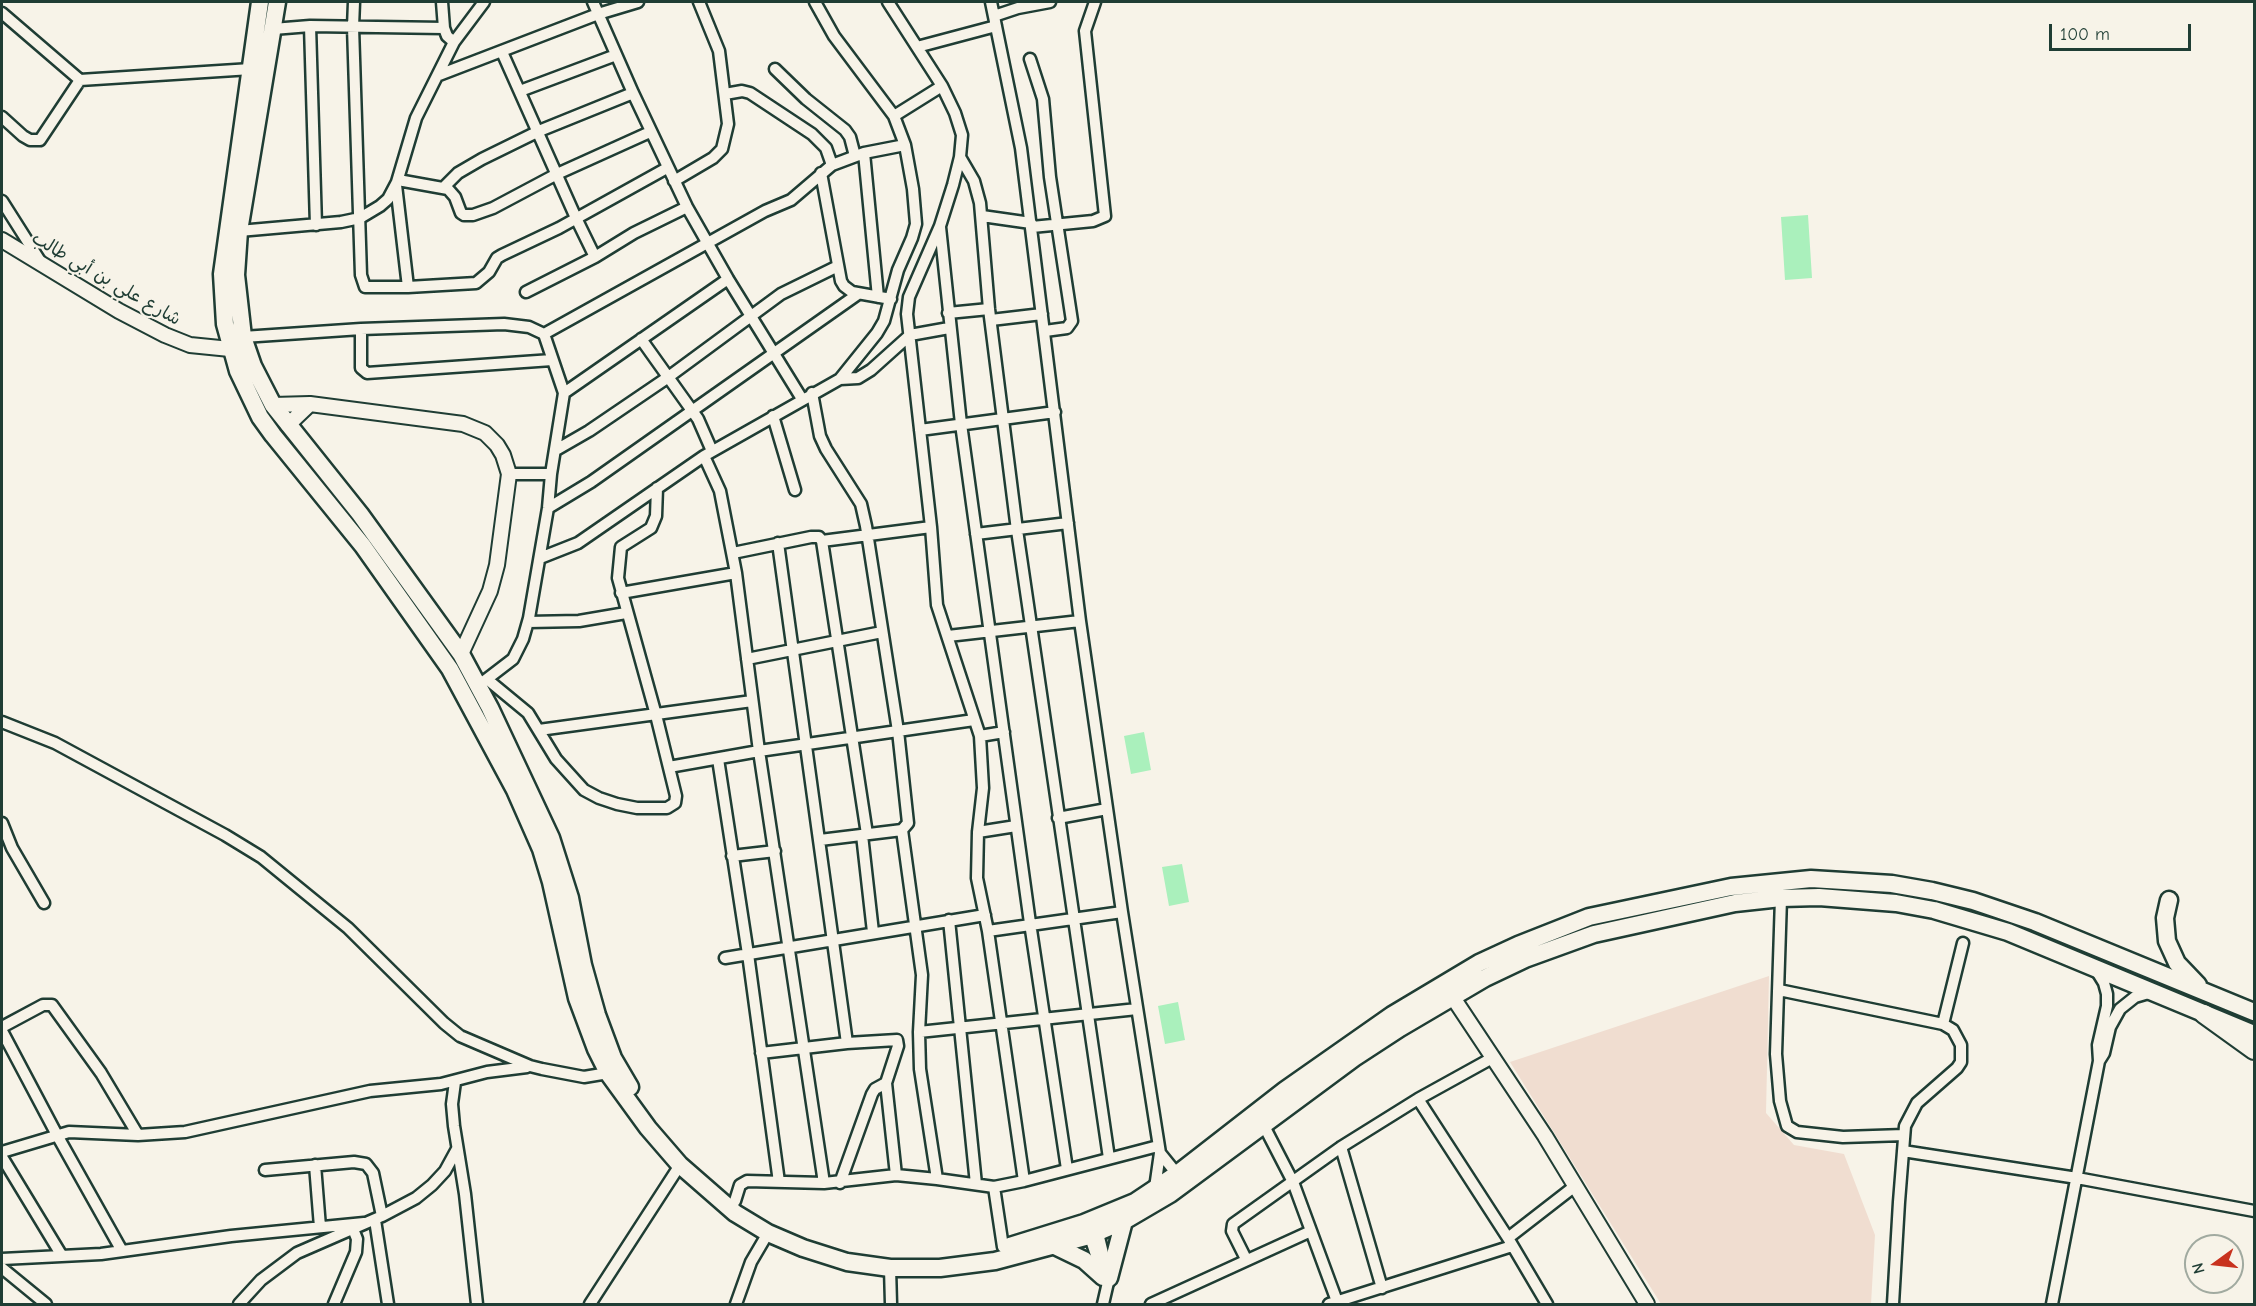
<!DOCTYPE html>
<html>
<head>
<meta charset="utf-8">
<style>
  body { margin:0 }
  #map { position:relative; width:2256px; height:1306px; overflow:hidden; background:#f7f3e8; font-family:"Comic Neue",sans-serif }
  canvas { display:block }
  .frame { position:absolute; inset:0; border:3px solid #1f3d34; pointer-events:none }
  .north { position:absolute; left:2184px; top:1234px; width:60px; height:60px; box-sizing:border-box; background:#f7f3e8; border:2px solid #a1aaa0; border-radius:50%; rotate:255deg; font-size:16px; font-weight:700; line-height:24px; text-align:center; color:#1f3d34 }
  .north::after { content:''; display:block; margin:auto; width:21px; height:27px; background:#c8321e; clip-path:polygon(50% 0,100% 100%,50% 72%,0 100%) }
  .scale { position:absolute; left:2049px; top:24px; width:142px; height:27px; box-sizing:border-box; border:3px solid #1f3d34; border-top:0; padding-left:8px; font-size:18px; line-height:21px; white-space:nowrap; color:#1f3d34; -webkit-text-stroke:4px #f7f3e8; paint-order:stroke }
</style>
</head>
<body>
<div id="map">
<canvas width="2256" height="1306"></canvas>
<div class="frame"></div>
<div class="north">N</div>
<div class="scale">100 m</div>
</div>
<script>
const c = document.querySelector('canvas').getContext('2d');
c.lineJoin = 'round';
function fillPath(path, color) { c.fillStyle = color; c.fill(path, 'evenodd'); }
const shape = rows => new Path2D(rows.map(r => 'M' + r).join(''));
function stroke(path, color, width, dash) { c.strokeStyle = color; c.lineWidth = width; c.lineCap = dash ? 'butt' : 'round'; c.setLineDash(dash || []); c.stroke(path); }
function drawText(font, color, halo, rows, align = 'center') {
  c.font = font + ' "Comic Neue","Playpen Sans Arabic",sans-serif'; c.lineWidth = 4.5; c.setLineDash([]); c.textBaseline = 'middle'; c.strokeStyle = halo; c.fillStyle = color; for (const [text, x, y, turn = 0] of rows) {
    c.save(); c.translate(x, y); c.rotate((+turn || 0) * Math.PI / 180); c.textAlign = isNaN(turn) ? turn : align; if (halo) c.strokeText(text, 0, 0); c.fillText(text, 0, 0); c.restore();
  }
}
const built = shape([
  [1769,976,1766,1113,1794,1145,1844,1154,1875,1235,1871,1304,1661,1304,1510,1062]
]);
const green = shape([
  [1808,215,1812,278,1785,280,1781,217],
  [1144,732,1151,770,1131,774,1124,736],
  [1182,864,1189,902,1169,906,1162,867],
  [1178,1002,1185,1040,1165,1044,1158,1006]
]);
const minor = shape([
  [354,2,353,27,361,275,365,287,408,287,476,283,489,272,497,258,502,255,559,228,667,168],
  [442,2,444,28,447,36,454,42],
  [593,2,633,93,687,207,728,279,802,399],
  [888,2,942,86,955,113,962,135,960,157,953,185,940,226,909,297,907,314,931,527,937,605,980,736,983,788,978,832,977,878,988,931,1024,1181],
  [991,2,1021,148,1080,621,1122,912,1160,1153,1155,1188],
  [2,13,80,80,251,69],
  [994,16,1018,8,1050,2],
  [310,26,444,28],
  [273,29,310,26,316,225],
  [917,47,996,26],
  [502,52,576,218,595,257],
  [1030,59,1043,99,1050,177,1072,321,1067,328,1045,331],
  [775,69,806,99,845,130,850,137,855,156],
  [439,75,598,14,638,2],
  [520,91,616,55],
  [725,94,742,91,750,93,812,134,826,148,832,165],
  [894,116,942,86],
  [2,117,23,136,30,140,40,140,80,80],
  [864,153,878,297],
  [960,157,974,181,980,203,989,309,1017,530,1109,1158],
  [821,173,841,281,844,286,852,292,891,299],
  [398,180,448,189,455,197,461,213,464,215,473,215,493,208,557,174,650,132],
  [674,181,713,158,722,149,728,124,719,51,699,2],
  [396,185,408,287],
  [443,188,458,173,482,159,539,131,633,93],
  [2,201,40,261],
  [982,216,1031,223],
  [940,227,961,424,1030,923,1067,1169],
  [1032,227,1093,221,1105,216,1085,31,1095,2],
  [239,231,341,222,360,218,380,206,388,199,397,182,416,118,454,42,484,2],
  [526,292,595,257,634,233,687,207],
  [948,313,989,309],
  [991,320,1042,314],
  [361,329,361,368,367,373,552,360],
  [243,337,361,329,504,324,529,327,544,334],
  [641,339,698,419,712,451],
  [840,379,858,378,871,370,910,335,949,328],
  [564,393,544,334,765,211,791,200,832,165,864,153,905,145],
  [812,393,820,436,826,449,861,504,866,526,898,731,908,823,902,830,820,840],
  [773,416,795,490],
  [920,430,1055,412],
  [556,450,589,431,667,378,781,294,838,266],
  [704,456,720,491,736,573,759,751,824,1183,747,1181,740,1185,735,1201],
  [509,474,551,474],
  [548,508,591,482,858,294],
  [976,534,1068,523],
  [778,543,847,1043],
  [733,553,811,537,819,537,822,541],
  [540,558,578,543,704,456,840,379,877,333,884,321,898,270,912,238,916,224,913,189,905,145,894,116,834,36,815,2],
  [621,593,736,573],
  [528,622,579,621,626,613],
  [948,636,1080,621],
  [747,659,882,632],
  [488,680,528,713,556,759,584,790,599,798,617,804,637,808,667,808,675,803,676,796,656,715,618,578,621,547,651,528,656,516,657,488],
  [483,682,513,659,523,639,529,618,548,508,551,474,564,393,728,279],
  [2,722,55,743,225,835,261,857,348,928,444,1023,460,1036,530,1066,542,1069,584,1077,608,1073],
  [539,730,752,701],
  [980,736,1004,732],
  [718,759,748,954,779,1182],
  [669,767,759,751,974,720],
  [1058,818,1107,809],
  [2,823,12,848,44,903],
  [902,830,922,975,919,1032,920,1069,937,1179,994,1187],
  [978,832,1016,826],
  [867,834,822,541,931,527],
  [862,835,873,932],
  [732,856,775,851],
  [1781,898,1776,1054,1780,1101,1787,1126,1797,1132,1843,1137,1904,1135],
  [949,920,976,1184],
  [988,931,1122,912],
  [725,958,985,915],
  [2096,970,2104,983,2107,994,2107,1006,2098,1045,2099,1061],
  [1779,990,1943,1024,1953,1030,1961,1045,1961,1062,1957,1068,1917,1103,1905,1126,1899,1202,1893,1304],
  [1943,1024,1963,943],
  [2,1027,43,1005,52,1005,101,1073,138,1135],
  [2,1031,57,1135,122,1251],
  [919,1032,1137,1009],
  [761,1053,847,1043,897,1040,898,1046,886,1083,896,1175],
  [455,1082,452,1104,454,1126,465,1194,477,1304],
  [1418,1099,1508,1238,1547,1304],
  [1263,1124,1293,1182,1338,1304],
  [1341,1147,1382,1288],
  [1903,1151,2077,1178,2254,1211],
  [2,1152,69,1132,138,1135,185,1132,370,1091,441,1084,487,1072,527,1067],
  [1160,1153,1177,1174],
  [2,1157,62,1256],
  [315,1165,320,1227],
  [265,1170,354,1162,366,1164,373,1173,382,1216],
  [824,1183,896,1175,937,1179],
  [840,1183,872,1094,875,1089,886,1083],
  [375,1220,388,1304],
  [1097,1229,1109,1278,1103,1304],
  [1088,1231,1102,1273],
  [1508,1238,1575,1186],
  [1003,1247,994,1187,1024,1181,1158,1146],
  [2,1259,101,1254,231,1236,364,1223],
  [1246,1259,1232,1231,1233,1224,1341,1147,1418,1099,1494,1057],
  [2,1268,46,1304],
  [890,1268,891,1304],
  [239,1304,261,1280,297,1253,382,1216,416,1198,432,1185,445,1171,457,1149],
  [334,1304,356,1252,357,1239,353,1229],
  [590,1304,680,1165],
  [736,1304,751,1262,768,1233],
  [1151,1304,1311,1231],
  [1329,1304,1512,1246],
  [2052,1304,2099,1061,2104,1053,2110,1027,2120,1009,2135,997,2152,992]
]);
const tertiary = shape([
  [2,240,119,311,165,335,190,345,230,349],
  [273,405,310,404,463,424,485,433,497,445,503,455,509,474,497,565,490,591,461,654],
  [288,425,310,404],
  [1448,990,1545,1136,1647,1304]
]);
const primary = shape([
  [260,2,222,274,225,324,238,371,260,417,273,435,363,546,450,669,515,790,541,849,551,882,577,998,596,1049,608,1073,648,1128,680,1165,735,1213,768,1233,803,1248,847,1262,890,1268,940,1268,995,1261,1089,1236,1124,1221,1170,1194,1354,1058,1400,1028,1485,978,1525,959,1594,934,1735,903,1781,898,1819,897,1896,903,1934,910,2008,932,2254,1034],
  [277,2,239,231,236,275,243,337,253,366,273,405,360,514,461,654,490,708,551,838,570,898,583,965,597,1015,613,1058,630,1087],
  [2169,900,2165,918,2167,941,2177,963,2198,985],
  [1010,1246,1084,1223,1135,1202,1177,1174,1285,1090,1392,1015,1479,963,1518,945,1589,917,1731,887,1811,879,1892,884,1932,891,1973,901,2035,922,2254,1012],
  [1055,1246,1084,1260,1103,1277],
  [1109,1278,1124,1221]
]);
const trunk = shape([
  [2204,1014,2254,1050]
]);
const streetNames = [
  ["شارع علي بن أبي طالب",106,279,30]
];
fillPath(built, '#f0ddd0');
fillPath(green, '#aaf0bc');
stroke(minor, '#1f3d34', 15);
stroke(tertiary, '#1f3d34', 18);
stroke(primary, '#1f3d34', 21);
stroke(trunk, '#1f3d34', 22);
stroke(minor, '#f7f3e8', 10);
stroke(tertiary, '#f7f3e8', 14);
stroke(primary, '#f7f3e8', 16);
stroke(trunk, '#f7f3e8', 18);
drawText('18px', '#1f3d34', '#f7f3e8', streetNames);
</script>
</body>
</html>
